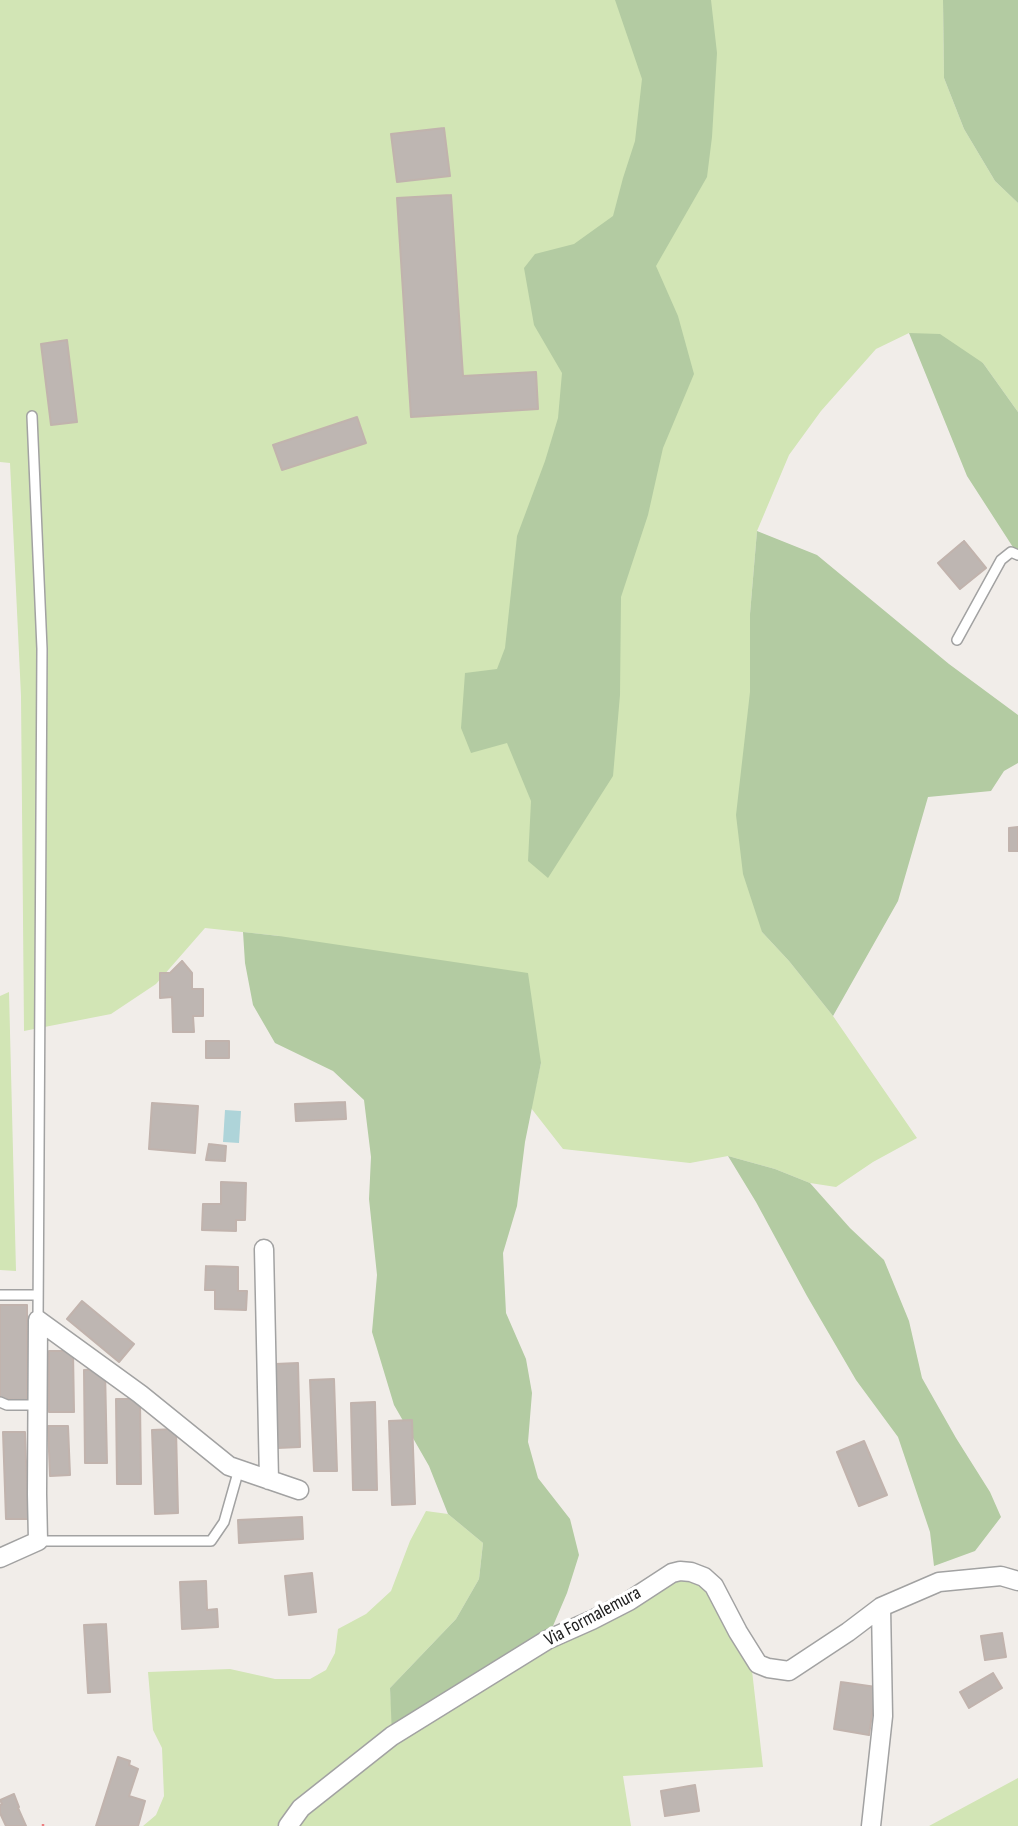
<!DOCTYPE html>
<html>
<head>
<meta charset="utf-8">
<style>
  body { margin:0 }
  canvas { display:block; background:#f1ede9 }
</style>
</head>
<body>
<canvas width="1018" height="1826"></canvas>
<script>
const c = document.querySelector('canvas').getContext('2d');
c.lineJoin = 'round';
function fillPath(path, color) { c.fillStyle = color; c.fill(path, 'evenodd'); }
const shape = rows => new Path2D(rows.map(r => 'M' + r).join(''));
function stroke(path, color, width, dash) { c.strokeStyle = color; c.lineWidth = width; c.lineCap = dash ? 'butt' : 'round'; c.setLineDash(dash || []); c.stroke(path); }
function drawText(font, color, halo, rows, align = 'center') {
  c.font = font + ' "Sofia Sans Condensed",sans-serif'; c.lineWidth = 7; c.setLineDash([]); c.textBaseline = 'middle'; c.strokeStyle = halo; c.fillStyle = color; for (const [text, x, y, turn = 0] of rows) {
    c.save(); c.translate(x, y); c.rotate((+turn || 0) * Math.PI / 180); c.textAlign = isNaN(turn) ? turn : align; if (halo) c.strokeText(text, 0, 0); c.fillText(text, 0, 0); c.restore();
  }
}
const grass = shape([
  [0,0,943,0,944,78,964,129,995,181,1018,203,1018,412,983,363,909,333,876,349,821,411,789,455,757,531,750,614,750,692,762,932,789,961,833,1016,917,1138,873,1162,836,1187,810,1183,775,1169,728,1156,690,1163,563,1149,531,1108,541,1063,279,936,205,928,156,984,111,1014,24,1031,21,696,10,463,0,462],
  [9,992,16,1271,0,1270,0,996],
  [426,1511,448,1514,483,1543,479,1579,456,1619,390,1688,393,1735,663,1578,704,1577,750,1653,763,1767,623,1776,631,1826,143,1826,156,1815,164,1796,162,1748,153,1730,148,1672,230,1669,275,1679,310,1679,326,1670,335,1653,338,1629,366,1614,391,1591,410,1541],
  [1018,1778,1018,1826,929,1826]
]);
const forest = shape([
  [615,0,711,0,717,53,712,137,707,177,656,266,678,316,694,374,663,448,648,515,621,597,620,695,613,776,548,878,528,861,531,801,507,743,471,753,461,728,465,673,497,669,505,648,517,536,545,461,558,418,562,373,534,325,524,268,535,254,574,244,613,216,623,178,635,141,642,79],
  [943,0,1018,0,1018,203,995,181,964,129,944,78],
  [909,333,940,334,983,363,1018,412,1018,555,967,476],
  [757,531,817,555,949,664,1018,715,1018,763,1004,771,991,791,928,797,898,901,833,1016,789,961,762,932,743,874,736,815,750,692,750,614],
  [243,932,279,936,528,973,541,1063,525,1142,517,1206,503,1253,506,1313,526,1359,532,1393,528,1442,538,1478,570,1519,579,1555,567,1593,547,1640,392,1736,390,1688,456,1619,479,1579,483,1543,448,1514,429,1466,394,1405,372,1332,377,1275,369,1199,371,1157,364,1100,333,1071,275,1043,253,1005,245,963],
  [728,1156,775,1169,810,1183,850,1228,884,1260,909,1321,922,1378,956,1438,990,1492,1001,1517,975,1551,934,1566,930,1532,898,1437,856,1380,807,1296,756,1202]
]);
const water = shape([
  [225,1110,241,1111,239,1143,223,1142]
]);
const building = shape([
  [444,128,450,176,397,182,391,134,444,128],
  [451,195,463,376,536,372,538,409,411,417,397,198,451,195],
  [67,340,77,422,51,425,41,344,67,340],
  [357,417,366,443,282,470,273,445,357,417],
  [964,541,986,568,960,589,938,563,964,541],
  [1018,827,1018,851,1009,851,1009,828,1018,827],
  [182,961,192,973,192,989,203,989,203,1016,193,1016,194,1032,173,1032,172,997,160,998,160,973,170,973,182,961],
  [206,1041,229,1041,229,1058,206,1058,206,1041],
  [345,1102,346,1119,296,1121,295,1104,345,1102],
  [152,1103,198,1106,195,1153,149,1149,152,1103],
  [209,1144,226,1146,225,1161,206,1160,209,1144],
  [221,1182,246,1183,245,1220,236,1220,236,1231,202,1230,203,1204,221,1204,221,1182],
  [206,1266,238,1267,238,1291,247,1291,246,1310,215,1309,215,1290,205,1290,206,1266],
  [82,1301,134,1344,119,1362,67,1319,82,1301],
  [0,1305,27,1305,27,1400,0,1399,0,1305],
  [49,1351,73,1351,74,1412,49,1412,49,1351],
  [298,1363,300,1447,277,1448,275,1364,298,1363],
  [105,1369,107,1463,85,1463,84,1370,105,1369],
  [334,1379,337,1471,314,1471,310,1380,334,1379],
  [116,1399,140,1399,141,1484,117,1484,116,1399],
  [375,1402,377,1490,353,1490,351,1403,375,1402],
  [412,1420,415,1504,392,1505,389,1421,412,1420],
  [48,1426,68,1426,70,1475,50,1476,48,1426],
  [176,1429,178,1513,155,1514,152,1430,176,1429],
  [3,1432,25,1432,28,1519,6,1519,3,1432],
  [864,1441,887,1495,859,1506,837,1452,864,1441],
  [302,1517,303,1539,239,1543,238,1520,302,1517],
  [312,1573,316,1612,289,1615,285,1576,312,1573],
  [206,1581,207,1610,217,1609,218,1627,182,1629,180,1582,206,1581],
  [106,1624,110,1692,88,1693,84,1625,106,1624],
  [1002,1633,1006,1657,985,1660,981,1636,1002,1633],
  [993,1673,1002,1688,969,1708,960,1692,993,1673],
  [841,1682,876,1687,869,1735,834,1729,841,1682],
  [118,1757,130,1761,129,1765,138,1769,129,1796,145,1801,138,1826,96,1826,118,1757],
  [695,1785,699,1811,665,1816,661,1791,695,1785],
  [14,1794,19,1807,18,1808,26,1826,6,1826,0,1813,0,1805,2,1804,0,1800,14,1794]
]);
const path = shape([
  [43,1826,43,1824]
]);
const lane = shape([
  [32,416,42,649,38,1320],
  [957,640,1001,560,1011,552,1018,555],
  [0,1295,38,1295],
  [0,1402,7,1405,37,1405],
  [38,1541,211,1541,224,1522,239,1469]
]);
const street = shape([
  [264,1249,269,1480],
  [0,1558,38,1541,37,1494,38,1320,140,1394,229,1466,299,1490],
  [288,1826,301,1808,392,1736,547,1640,592,1620,629,1601,672,1573,680,1571,691,1572,704,1577,714,1586,738,1632,758,1664,768,1668,789,1671,848,1632,881,1607,939,1582,1001,1576,1018,1581],
  [871,1826,883,1716,881,1607]
]);
const streetNames = [
  ["Via Formalemura",593,1617,-28]
];
fillPath(grass, '#d2e5b5');
fillPath(forest, '#b3cba2');
fillPath(water, '#aed4d9');
fillPath(building, '#beb6b2');
stroke(building, '#c1b3ad', 2);
stroke(lane, '#a2a2a2', 12);
stroke(street, '#a2a2a2', 21);
stroke(path, '#ec7f80', 2.5, [3.5, 3.5]);
stroke(lane, '#fff', 9);
stroke(street, '#fff', 18);
drawText('19px', '#212121', '#fff', streetNames);
</script>
</body>
</html>
